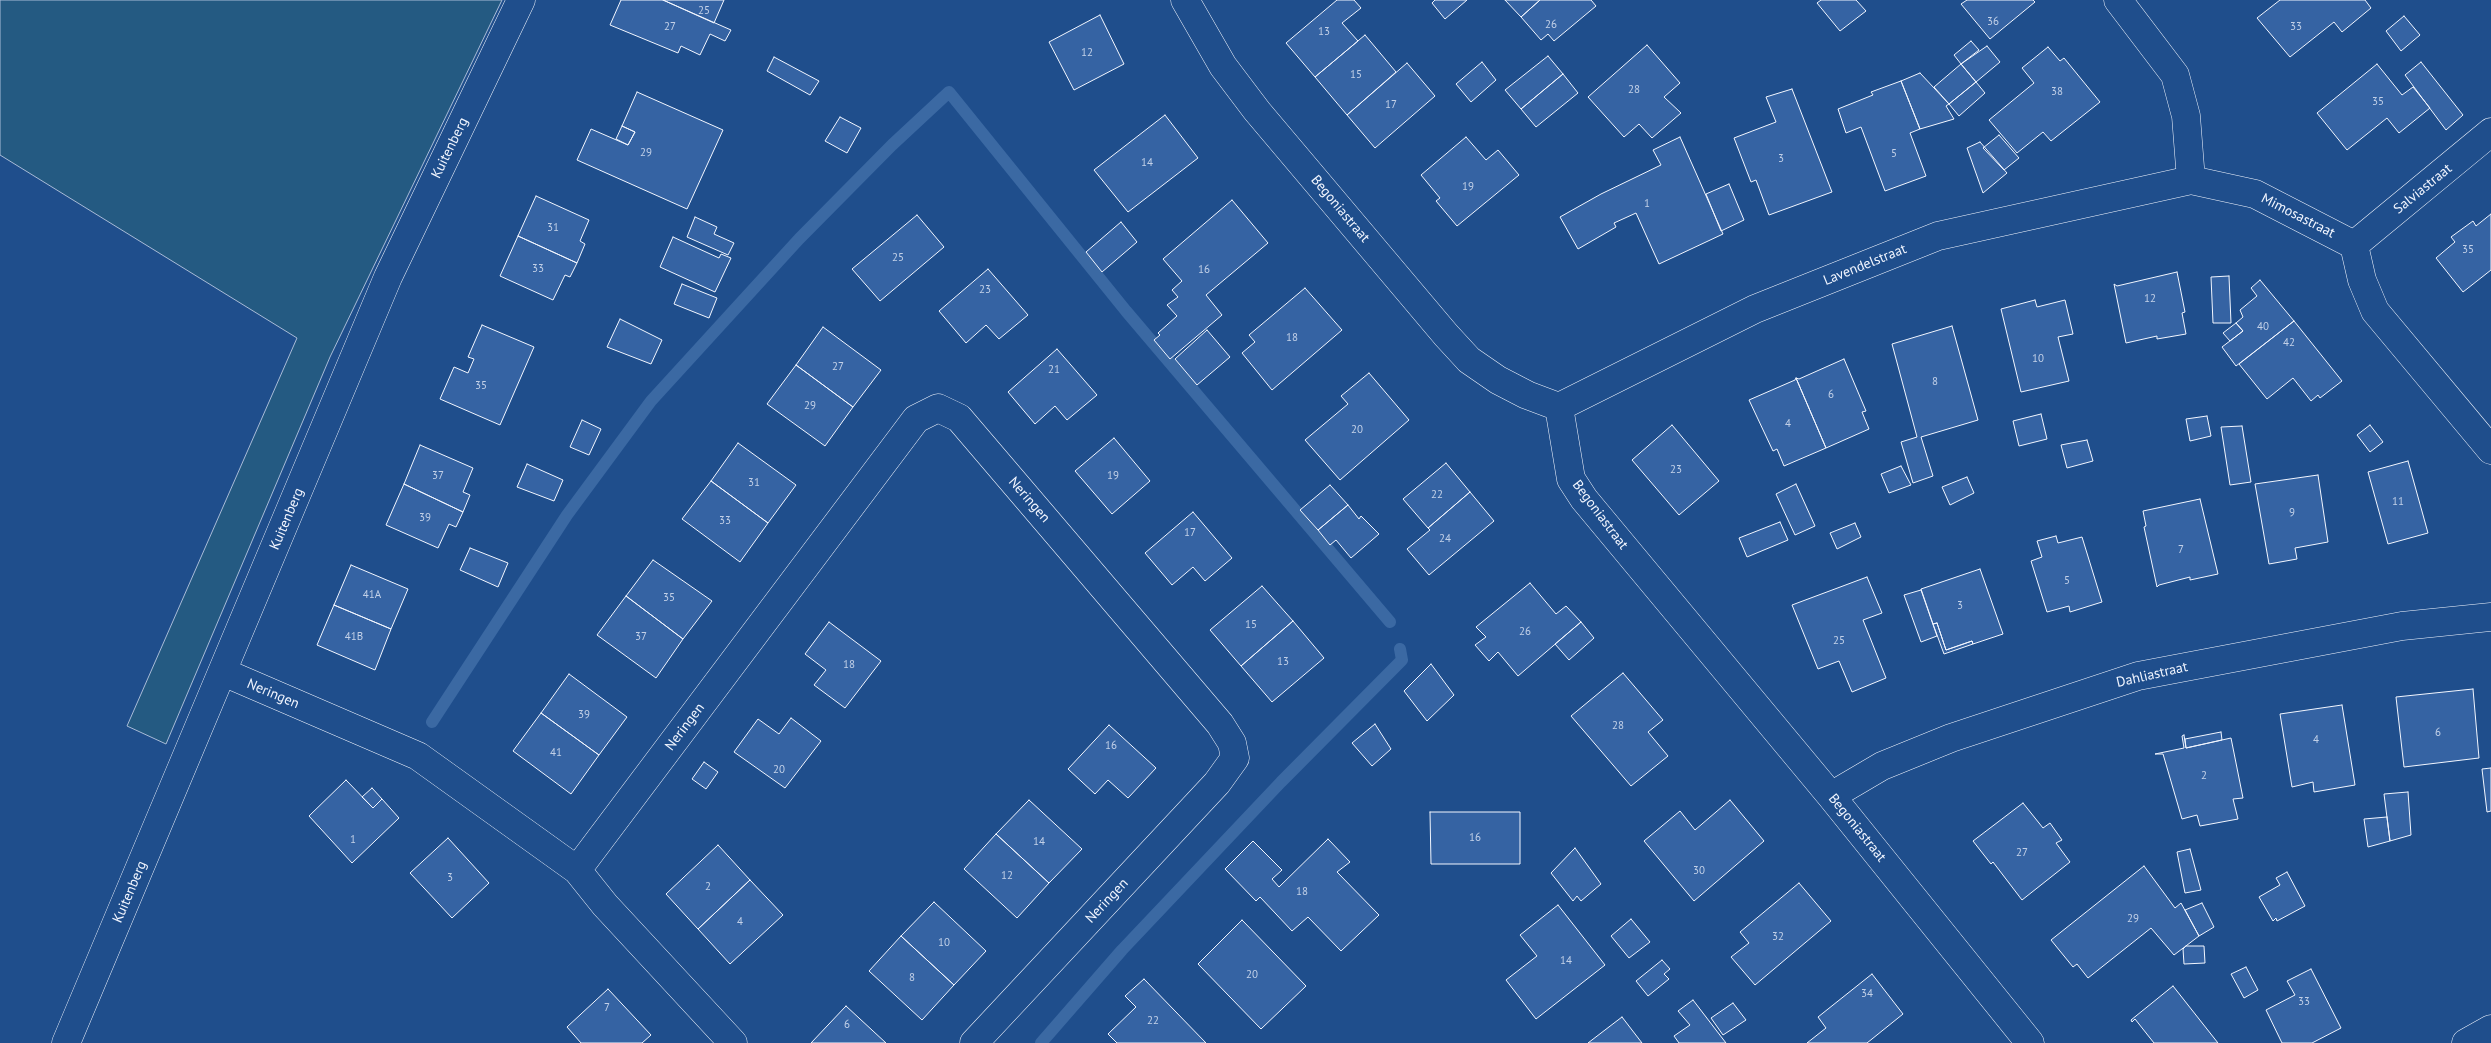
<!DOCTYPE html>
<html>
<head>
<meta charset="utf-8">
<style>
  body { margin:0 }
  canvas { display:block; background:#1f4e8c }
</style>
</head>
<body>
<canvas width="2491" height="1043"></canvas>
<script>
const c = document.querySelector('canvas').getContext('2d');
c.lineJoin = 'round';
function fillPath(path, color) { c.fillStyle = color; c.fill(path, 'evenodd'); }
const shape = rows => new Path2D(rows.map(r => 'M' + r).join(''));
function stroke(path, color, width, dash) { c.strokeStyle = color; c.lineWidth = width; c.lineCap = dash ? 'butt' : 'round'; c.setLineDash(dash || []); c.stroke(path); }
function drawText(font, color, halo, rows, align = 'center') {
  c.font = font + ' "PT Sans",sans-serif'; c.lineWidth = 4; c.setLineDash([]); c.textBaseline = 'middle'; c.strokeStyle = halo; c.fillStyle = color; for (const [text, x, y, turn = 0] of rows) {
    c.save(); c.translate(x, y); c.rotate((+turn || 0) * Math.PI / 180); c.textAlign = isNaN(turn) ? turn : align; if (halo) c.strokeText(text, 0, 0); c.fillText(text, 0, 0); c.restore();
  }
}
const green = shape([
  [0,0,502,0,330,357,166,744,127,726,297,338,0,155,0,0]
]);
const stream = shape([
  [432,722,567,515,651,401,799,239,892,145,949,92,1126,311,1390,622],
  [1041,1043,1122,950,1281,782,1402,660,1400,649]
]);
const building = shape([
  [621,0,663,0,731,30,725,41,710,34,700,55,681,46,678,53,610,25,621,0],
  [663,0,724,0,714,23,663,0],
  [1337,0,1354,0,1361,8,1342,23,1358,41,1315,77,1286,43,1337,0],
  [1435,0,1467,0,1445,19,1432,3,1435,0],
  [1505,0,1540,0,1521,17,1505,0],
  [1540,0,1591,0,1596,6,1554,41,1548,34,1541,40,1521,17,1540,0],
  [1821,0,1856,0,1866,11,1840,31,1817,3,1821,0],
  [1967,0,2033,0,2035,2,1990,39,1961,4,1967,0],
  [2280,0,2365,0,2371,8,2342,32,2334,22,2290,57,2257,18,2280,0],
  [1100,15,1124,64,1074,90,1049,42,1100,15],
  [2404,16,2420,35,2401,51,2386,31,2404,16],
  [1365,35,1396,72,1347,115,1315,77,1365,35],
  [1971,41,1979,50,1961,64,1954,55,1971,41],
  [1647,45,1680,83,1664,97,1681,113,1652,138,1639,124,1624,137,1588,97,1647,45],
  [1987,46,2000,62,1976,82,1961,64,1987,46],
  [2048,47,2060,61,2064,58,2100,102,2051,141,2043,132,2017,153,1989,120,2034,83,2022,68,2048,47],
  [1548,56,1563,74,1521,109,1505,90,1548,56],
  [774,57,819,81,810,95,767,71,774,57],
  [1482,62,1496,80,1471,102,1456,84,1482,62],
  [2421,62,2463,115,2446,130,2405,75,2421,62],
  [1407,63,1435,96,1375,148,1347,115,1407,63],
  [1961,64,1976,82,1949,104,1934,87,1961,64],
  [2377,64,2402,95,2413,87,2430,108,2399,133,2387,118,2347,150,2317,113,2377,64],
  [1920,73,1949,104,1946,106,1954,119,1920,129,1901,81,1920,73],
  [1563,74,1578,93,1536,127,1521,109,1563,74],
  [1901,81,1920,129,1910,133,1926,176,1885,191,1861,127,1846,133,1838,109,1873,95,1871,92,1901,81],
  [1976,82,1985,93,1959,116,1949,104,1976,82],
  [1792,89,1832,192,1769,215,1756,180,1751,182,1734,138,1776,122,1766,97,1792,89],
  [637,92,723,130,687,209,577,160,591,129,628,145,635,132,622,126,637,92],
  [1165,115,1198,158,1128,212,1094,170,1165,115],
  [840,117,861,128,847,153,825,141,840,117],
  [622,126,635,132,628,145,616,139,622,126],
  [1999,135,2019,158,2004,170,1983,148,1999,135],
  [1466,137,1486,160,1498,150,1519,175,1457,226,1436,201,1440,198,1421,175,1466,137],
  [1680,137,1723,234,1659,264,1636,213,1614,223,1616,227,1578,249,1560,217,1601,194,1661,165,1653,150,1680,137],
  [1980,142,2007,173,1983,193,1967,148,1980,142],
  [1729,184,1744,220,1721,231,1706,194,1729,184],
  [536,196,589,220,580,241,585,244,577,263,518,236,536,196],
  [1232,200,1268,243,1206,295,1222,315,1170,359,1154,340,1160,335,1158,333,1177,316,1167,305,1178,297,1172,290,1182,281,1163,259,1232,200],
  [2491,214,2491,270,2463,292,2436,258,2455,242,2451,237,2473,221,2476,226,2491,214],
  [917,215,944,247,880,301,852,269,917,215],
  [695,217,717,227,714,234,734,243,728,255,687,237,695,217],
  [1121,222,1137,242,1102,272,1086,252,1121,222],
  [518,236,577,263,570,277,565,275,553,300,500,276,518,236],
  [673,237,719,258,721,254,731,258,715,292,660,267,673,237],
  [988,269,1028,315,999,339,986,325,966,343,939,311,988,269],
  [2177,272,2185,312,2182,313,2186,334,2157,339,2157,336,2126,343,2114,284,2117,286,2177,272],
  [2229,276,2231,323,2213,323,2211,277,2229,276],
  [2260,280,2294,321,2236,366,2222,347,2243,331,2236,323,2243,317,2240,310,2257,296,2251,288,2260,280],
  [682,284,717,298,709,318,674,304,682,284],
  [1305,288,1342,330,1272,390,1242,353,1255,342,1249,335,1305,288],
  [2035,300,2037,307,2065,300,2073,334,2058,337,2069,381,2021,392,2001,309,2035,300],
  [620,319,662,340,651,364,607,347,620,319],
  [2294,321,2342,381,2320,398,2318,395,2311,401,2293,378,2267,399,2239,364,2294,321],
  [2236,323,2243,331,2230,341,2223,333,2236,323],
  [482,325,534,347,500,425,440,399,454,367,468,373,474,359,468,357,482,325],
  [1952,326,1978,420,1921,437,1933,476,1913,483,1901,442,1917,437,1892,344,1952,326],
  [823,327,881,370,853,407,796,365,823,327],
  [1207,330,1230,357,1197,385,1175,359,1207,330],
  [1057,349,1097,395,1067,420,1055,406,1035,424,1008,392,1057,349],
  [1844,359,1866,411,1862,412,1869,429,1826,448,1796,378,1799,379,1844,359],
  [796,365,853,407,825,446,767,404,796,365],
  [1369,373,1409,420,1340,480,1305,440,1348,404,1341,396,1369,373],
  [1796,378,1826,448,1784,466,1777,449,1773,451,1749,400,1795,380,1796,378],
  [2041,414,2047,439,2019,446,2013,421,2041,414],
  [2207,416,2211,436,2190,441,2186,419,2207,416],
  [582,420,601,429,589,455,570,447,582,420],
  [1672,425,1719,481,1679,515,1632,460,1672,425],
  [2370,425,2383,442,2370,452,2357,435,2370,425],
  [2242,426,2251,482,2230,485,2221,427,2242,426],
  [1114,438,1150,481,1112,514,1075,471,1114,438],
  [2087,440,2093,461,2067,468,2061,445,2087,440],
  [738,443,796,485,768,523,711,481,738,443],
  [420,445,473,468,463,492,470,495,463,512,404,484,420,445],
  [2408,461,2428,533,2388,544,2368,472,2408,461],
  [1446,463,1470,492,1428,528,1403,499,1446,463],
  [527,464,563,480,554,501,517,487,527,464],
  [1901,466,1911,485,1889,493,1881,474,1901,466],
  [2318,475,2328,542,2295,548,2297,559,2269,564,2255,484,2318,475],
  [1967,477,1974,493,1950,505,1942,487,1967,477],
  [711,481,768,523,740,562,682,519,711,481],
  [404,484,463,512,456,527,449,524,438,548,386,525,404,484],
  [1796,484,1815,526,1795,535,1776,494,1796,484],
  [1330,485,1348,505,1318,530,1300,510,1330,485],
  [1470,492,1494,521,1429,575,1407,549,1430,530,1428,528,1470,492],
  [2200,499,2218,574,2190,580,2190,577,2159,585,2157,587,2144,527,2146,526,2143,511,2200,499],
  [1348,505,1359,519,1361,516,1379,534,1351,558,1336,540,1330,545,1318,530,1348,505],
  [1193,512,1232,558,1205,581,1193,567,1172,585,1145,553,1193,512],
  [1780,522,1788,540,1747,557,1739,538,1780,522],
  [1855,523,1861,537,1837,549,1830,533,1855,523],
  [2056,536,2058,543,2082,537,2102,602,2070,612,2069,606,2047,612,2031,561,2042,557,2037,541,2056,536],
  [470,548,508,563,498,587,460,570,470,548],
  [653,560,712,601,683,639,626,596,653,560],
  [351,565,408,589,391,629,334,605,351,565],
  [1980,569,2003,634,1973,644,1972,641,1946,650,1937,623,1933,624,1921,589,1980,569],
  [1867,577,1882,613,1863,620,1886,678,1852,692,1839,661,1818,669,1792,605,1867,577],
  [1530,583,1556,614,1566,606,1581,622,1518,676,1498,652,1489,661,1475,645,1486,637,1476,627,1530,583],
  [1262,586,1293,621,1241,666,1210,630,1262,586],
  [1921,590,1937,636,1921,642,1904,595,1921,590],
  [626,596,683,639,656,678,597,635,626,596],
  [334,605,391,629,375,670,317,645,334,605],
  [1293,621,1324,658,1272,702,1241,666,1293,621],
  [829,622,881,661,845,708,814,685,826,670,805,654,829,622],
  [1581,622,1594,638,1569,660,1555,644,1581,622],
  [1937,623,1946,650,1972,641,1973,644,1944,654,1933,624,1937,623],
  [1431,664,1454,695,1427,721,1404,691,1431,664],
  [1623,673,1663,720,1648,732,1668,756,1631,786,1571,716,1623,673],
  [569,674,627,717,599,755,541,713,569,674],
  [2473,689,2479,758,2404,767,2396,697,2473,689],
  [2342,705,2355,785,2314,792,2313,782,2292,787,2280,714,2342,705],
  [541,713,599,755,571,794,513,751,541,713],
  [791,718,821,741,785,788,734,752,758,719,779,734,791,718],
  [1375,724,1391,749,1372,766,1352,743,1375,724],
  [1109,725,1156,768,1128,798,1108,780,1095,794,1068,769,1109,725],
  [2221,732,2222,740,2186,748,2185,739,2221,732],
  [2184,735,2186,748,2231,738,2243,798,2233,799,2238,819,2200,826,2197,815,2182,819,2163,754,2155,754,2184,748,2182,736,2184,735],
  [704,762,718,772,706,789,692,779,704,762],
  [2491,768,2491,811,2487,812,2482,769,2491,768],
  [346,780,373,808,382,799,399,818,352,863,309,816,346,780],
  [372,788,382,799,373,808,362,797,372,788],
  [2408,792,2411,835,2390,841,2384,794,2408,792],
  [1029,800,1082,849,1049,883,996,834,1029,800],
  [1730,800,1764,841,1694,901,1644,841,1680,811,1695,830,1730,800],
  [2023,803,2043,828,2050,823,2062,840,2056,843,2070,862,2022,900,1993,862,1991,864,1973,841,2023,803],
  [1430,812,1520,812,1520,864,1431,864,1430,812],
  [2387,817,2390,841,2368,847,2364,819,2387,817],
  [996,834,1049,883,1017,918,964,869,996,834],
  [448,838,489,883,452,918,410,873,448,838],
  [1328,839,1350,862,1337,872,1379,915,1341,951,1308,917,1292,931,1260,897,1256,901,1225,869,1253,841,1282,870,1272,879,1279,887,1328,839],
  [718,845,750,880,698,929,666,894,718,845],
  [1575,848,1601,884,1581,901,1577,896,1573,901,1551,873,1575,848],
  [2190,849,2201,890,2185,893,2177,852,2190,849],
  [2144,866,2175,908,2181,903,2199,936,2174,955,2151,928,2088,978,2077,964,2073,967,2051,940,2144,866],
  [2287,872,2305,906,2277,921,2276,918,2273,921,2259,897,2280,885,2276,878,2287,872],
  [750,880,783,915,730,964,698,929,750,880],
  [1799,883,1831,921,1755,985,1731,957,1749,943,1740,932,1799,883],
  [934,902,986,951,954,985,901,936,934,902],
  [2202,903,2214,927,2199,936,2185,910,2202,903],
  [1558,905,1605,965,1536,1019,1506,980,1537,956,1520,935,1558,905],
  [1631,919,1650,942,1629,958,1611,936,1631,919],
  [1242,920,1306,986,1261,1029,1198,964,1242,920],
  [901,936,954,985,922,1020,869,971,901,936],
  [2186,946,2204,946,2205,963,2184,964,2183,949,2186,946],
  [1662,960,1670,969,1664,974,1669,979,1648,996,1636,981,1662,960],
  [2246,967,2258,990,2244,998,2231,974,2246,967],
  [2311,969,2341,1028,2312,1043,2282,1043,2266,1010,2295,995,2287,981,2311,969],
  [1872,974,1903,1014,1867,1043,1807,1043,1826,1028,1818,1017,1872,974],
  [1144,979,1206,1043,1117,1043,1108,1034,1136,1007,1125,996,1144,979],
  [2173,986,2218,1043,2154,1043,2135,1019,2132,1022,2131,1020,2173,986],
  [608,989,651,1035,642,1043,581,1043,567,1027,608,989],
  [1693,1000,1726,1043,1679,1043,1674,1036,1690,1025,1678,1011,1693,1000],
  [1733,1003,1746,1020,1723,1035,1711,1018,1733,1003],
  [846,1006,886,1043,811,1043,846,1006],
  [1622,1017,1642,1043,1588,1043,1622,1017]
]);
const minor = shape([
  [1185,0,1223,66,1257,111,1446,335,1469,360,1498,380,1527,395,1559,407,1571,479,1584,499,1831,796,2030,1043],
  [2118,0,2175,75,2186,116,2191,180,2255,194,2354,245],
  [2354,245,2362,280,2375,311,2491,450],
  [2354,245,2491,132],
  [1559,407,1755,309,1938,236,2191,180],
  [223,672,418,756,577,870,605,905,733,1043],
  [1831,796,1882,766,1951,738,2138,676,2402,626,2491,617],
  [577,870,916,419,938,408,959,418,1220,724,1232,743,1235,758,1217,783,974,1043],
  [66,1043,388,277,521,0],
  [2466,1043,2491,1029]
]);
const numberNames = [
  ["25",704,11],
  ["36",1993,22],
  ["26",1551,25],
  ["27",670,27],
  ["33",2296,27],
  ["13",1324,32],
  ["12",1087,53],
  ["15",1356,75],
  ["28",1634,90],
  ["38",2057,92],
  ["35",2378,102],
  ["17",1391,105],
  ["29",646,153],
  ["5",1894,154],
  ["3",1781,159],
  ["14",1147,163],
  ["19",1468,187],
  ["1",1647,204],
  ["31",553,228],
  ["35",2468,250],
  ["25",898,258],
  ["33",538,269],
  ["16",1204,270],
  ["23",985,290],
  ["12",2150,299],
  ["40",2263,327],
  ["18",1292,338],
  ["42",2289,343],
  ["10",2038,359],
  ["27",838,367],
  ["21",1054,370],
  ["8",1935,382],
  ["35",481,386],
  ["6",1831,395],
  ["29",810,406],
  ["4",1788,424],
  ["20",1357,430],
  ["23",1676,470],
  ["37",438,476],
  ["19",1113,476],
  ["31",754,483],
  ["22",1437,495],
  ["11",2398,502],
  ["9",2292,513],
  ["39",425,518],
  ["33",725,521],
  ["17",1190,533],
  ["24",1445,539],
  ["7",2181,550],
  ["5",2067,581],
  ["41A",372,595],
  ["35",669,598],
  ["3",1960,606],
  ["15",1251,625],
  ["26",1525,632],
  ["41B",354,637],
  ["37",641,637],
  ["25",1839,641],
  ["13",1283,662],
  ["18",849,665],
  ["39",584,715],
  ["28",1618,726],
  ["6",2438,733],
  ["4",2316,740],
  ["16",1111,746],
  ["41",556,753],
  ["20",779,770],
  ["2",2204,776],
  ["16",1475,838],
  ["1",353,840],
  ["14",1039,842],
  ["27",2022,853],
  ["30",1699,871],
  ["12",1007,876],
  ["3",450,878],
  ["2",708,887],
  ["18",1302,892],
  ["29",2133,919],
  ["4",740,922],
  ["32",1778,937],
  ["10",944,943],
  ["14",1566,961],
  ["20",1252,975],
  ["8",912,978],
  ["34",1867,994],
  ["33",2304,1002],
  ["7",607,1008],
  ["22",1153,1021],
  ["6",847,1025]
];
const streetNames = [
  ["Kuitenberg",450,148,-64],
  ["Salviastraat",2423,189,-39],
  ["Begoniastraat",1340,209,50],
  ["Mimosastraat",2298,216,27],
  ["Lavendelstraat",1865,265,-22],
  ["Neringen",1029,500,49],
  ["Begoniastraat",1600,515,53],
  ["Kuitenberg",287,519,-67],
  ["Dahliastraat",2152,675,-13],
  ["Neringen",273,694,23],
  ["Neringen",685,727,-53],
  ["Begoniastraat",1857,828,51],
  ["Kuitenberg",130,892,-67],
  ["Neringen",1107,901,-47]
];
fillPath(green, '#245a82');
stroke(green, '#a8bbd7', 1);
stroke(stream, '#3b69a3', 12);
fillPath(building, '#3563a3');
stroke(building, '#f2f6ff', 1);
stroke(minor, '#f2f6ff', 29);
stroke(minor, '#1f4e8c', 28);
drawText('11px', '#c3d1e8', null, numberNames);
drawText('14px', '#f2f6ff', '#1f4e8c', streetNames);
</script>
</body>
</html>
